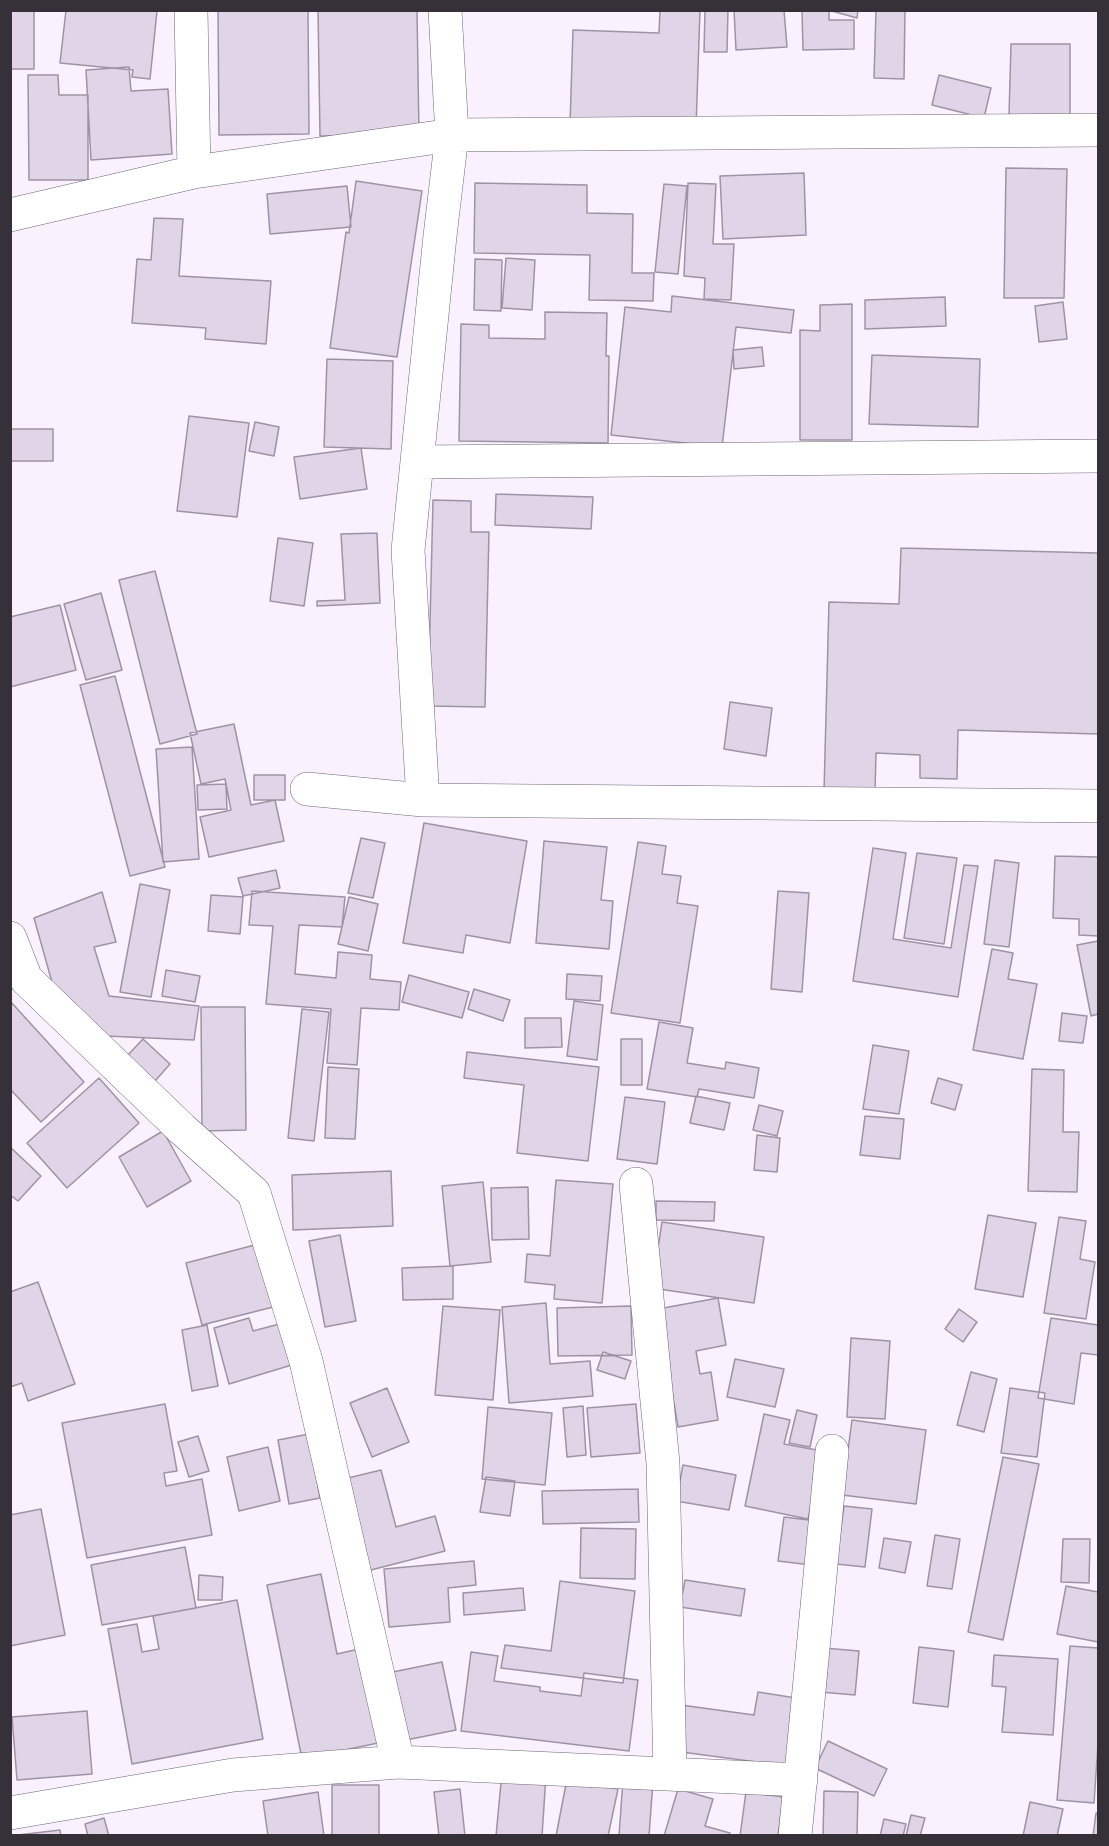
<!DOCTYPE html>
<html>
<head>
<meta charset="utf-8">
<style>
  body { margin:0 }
  #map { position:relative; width:1109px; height:1846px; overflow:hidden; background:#f9f2fe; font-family:"Titillium Web",sans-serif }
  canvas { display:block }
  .frame { position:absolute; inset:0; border:12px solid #363138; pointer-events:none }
</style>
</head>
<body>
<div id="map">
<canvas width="1109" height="1846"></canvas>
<div class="frame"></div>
</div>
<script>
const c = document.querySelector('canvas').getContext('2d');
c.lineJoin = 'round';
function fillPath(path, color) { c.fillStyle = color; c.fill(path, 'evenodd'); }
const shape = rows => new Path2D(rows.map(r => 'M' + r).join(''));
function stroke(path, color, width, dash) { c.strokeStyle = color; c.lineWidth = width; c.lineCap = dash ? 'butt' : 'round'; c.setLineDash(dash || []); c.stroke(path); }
const building = shape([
  [10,10,34,10,34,69,10,69,10,10],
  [66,10,157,11,150,79,132,77,133,70,60,63,66,10],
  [218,10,308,10,309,134,219,135,218,10],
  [318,10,417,10,419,134,320,136,318,10],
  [660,10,700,10,696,128,570,124,573,30,659,33,660,10],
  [705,10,728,10,727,52,704,52,705,10],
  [734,10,784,10,787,47,736,50,734,10],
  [802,10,829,10,829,20,854,20,854,49,803,50,802,10],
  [828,10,858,10,857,18,828,10],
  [876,10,905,10,904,79,874,78,876,10],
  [1011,44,1070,44,1070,115,1009,115,1011,44],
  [129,67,131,91,168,89,172,154,91,160,86,70,129,67],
  [28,75,58,75,59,95,88,95,88,180,29,180,28,75],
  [939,75,991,88,984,118,932,105,939,75],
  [1006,168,1067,169,1064,298,1004,298,1006,168],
  [804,173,806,235,723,239,720,176,804,173],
  [356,181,422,191,397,357,330,348,346,232,349,233,356,181],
  [475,183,587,185,587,213,633,214,632,273,654,273,653,301,589,300,590,255,474,253,475,183],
  [688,183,716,184,713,244,734,244,731,300,704,299,705,278,684,276,688,183],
  [664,184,687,186,678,274,655,272,664,184],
  [347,186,351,227,270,234,267,194,347,186],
  [154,218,183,219,179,276,271,281,266,344,205,339,206,328,132,323,137,259,151,260,154,218],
  [506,258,535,260,532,310,502,308,506,258],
  [475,259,502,260,501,311,474,310,475,259],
  [672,296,794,310,791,333,736,327,722,447,611,435,625,307,671,312,672,296],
  [945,297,946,326,865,329,865,300,945,297],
  [1063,302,1067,339,1039,342,1035,306,1063,302],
  [852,304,852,440,800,440,800,330,820,331,820,305,852,304],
  [545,312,607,313,606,356,609,356,608,443,459,441,461,324,489,325,489,338,545,339,545,312],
  [762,347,764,366,734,369,733,350,762,347],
  [872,355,980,359,978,427,869,424,872,355],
  [327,359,393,361,391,449,324,447,327,359],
  [189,416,249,423,237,517,177,511,189,416],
  [255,422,279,427,274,456,249,451,255,422],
  [10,429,53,429,53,461,10,461,10,429],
  [361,448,367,489,300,499,294,457,361,448],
  [496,494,593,497,591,529,495,525,496,494],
  [433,500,471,501,471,532,489,532,485,707,428,706,433,500],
  [377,533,380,603,317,606,317,601,345,600,341,534,377,533],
  [278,538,313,543,304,606,270,601,278,538],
  [901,548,1098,553,1098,734,958,730,957,779,920,778,920,755,876,753,875,792,824,791,829,602,899,604,901,548],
  [155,571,197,734,160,744,119,580,155,571],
  [101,593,122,670,86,680,64,604,101,593],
  [60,605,76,670,10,687,10,617,60,605],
  [115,676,165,867,130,876,80,685,115,676],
  [730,702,772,708,766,756,724,749,730,702],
  [234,724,251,805,275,800,284,841,209,857,200,817,231,810,225,779,201,784,190,733,234,724],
  [192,747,199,859,163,862,156,749,192,747],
  [254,775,285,775,285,800,254,800,254,775],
  [226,784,227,809,198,810,197,785,226,784],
  [424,823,527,841,510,943,466,935,463,953,403,943,424,823],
  [361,838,385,843,373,898,348,893,361,838],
  [544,841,607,847,601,900,613,901,609,949,536,943,544,841],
  [638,842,666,846,662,874,681,876,677,903,698,906,680,1023,611,1013,638,842],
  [873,848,906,853,893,939,951,948,964,865,978,866,958,997,853,981,873,848],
  [917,853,957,858,944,944,904,938,917,853],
  [1055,856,1098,857,1098,936,1079,935,1079,919,1053,918,1055,856],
  [995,860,1019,863,1009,947,984,944,995,860],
  [276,870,280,888,243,896,238,878,276,870],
  [140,884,170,890,151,997,120,992,140,884],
  [252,891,345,897,342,927,299,925,295,974,336,978,338,952,372,955,370,979,401,982,399,1010,361,1008,357,1065,327,1063,331,1009,266,1004,273,926,249,925,252,891],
  [778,891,809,893,802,992,771,989,778,891],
  [102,892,116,942,94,947,109,996,199,1006,194,1040,106,1036,55,993,34,918,102,892],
  [211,895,243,897,240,934,208,931,211,895],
  [349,897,378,904,368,951,338,944,349,897],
  [1098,941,1098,1014,1091,1016,1077,945,1098,941],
  [992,949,1013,953,1008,979,1037,984,1023,1059,973,1050,992,949],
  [166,970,200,976,195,1002,162,996,166,970],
  [567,974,602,976,600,1001,566,999,567,974],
  [409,975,469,992,462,1018,402,1002,409,975],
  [474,989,510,1000,503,1021,468,1009,474,989],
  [10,1001,84,1082,41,1122,10,1089,10,1001],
  [574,1001,603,1005,597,1060,567,1056,574,1001],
  [201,1007,245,1007,246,1130,202,1131,201,1007],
  [302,1009,329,1012,314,1141,288,1138,302,1009],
  [1062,1013,1087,1016,1083,1043,1059,1041,1062,1013],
  [525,1018,561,1018,562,1047,525,1048,525,1018],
  [659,1022,693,1028,687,1063,725,1069,726,1062,759,1068,754,1098,699,1089,697,1097,647,1089,659,1022],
  [143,1039,170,1064,155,1081,127,1056,143,1039],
  [621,1039,642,1039,642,1085,621,1085,621,1039],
  [873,1045,909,1051,899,1114,863,1109,873,1045],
  [467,1052,599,1067,588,1161,517,1153,524,1085,464,1078,467,1052],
  [328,1067,359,1069,355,1139,325,1138,328,1067],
  [1032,1069,1064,1070,1063,1132,1079,1132,1077,1192,1028,1191,1032,1069],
  [99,1078,139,1123,67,1188,27,1143,99,1078],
  [938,1078,962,1085,955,1110,931,1103,938,1078],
  [696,1096,730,1103,724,1130,690,1123,696,1096],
  [625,1097,665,1102,657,1164,617,1159,625,1097],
  [759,1105,783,1111,777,1136,753,1130,759,1105],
  [865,1116,904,1119,900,1159,860,1155,865,1116],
  [163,1131,191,1181,147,1207,119,1157,163,1131],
  [757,1135,780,1138,777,1172,754,1170,757,1135],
  [10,1147,41,1176,18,1201,10,1195,10,1147],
  [391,1171,393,1226,293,1230,292,1175,391,1171],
  [556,1180,613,1184,602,1303,554,1299,555,1285,525,1282,527,1254,550,1256,556,1180],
  [483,1182,491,1262,450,1266,442,1186,483,1182],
  [528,1187,529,1239,492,1240,491,1188,528,1187],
  [656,1201,715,1202,714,1221,656,1220,656,1201],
  [988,1215,1036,1223,1023,1297,975,1289,988,1215],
  [1059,1217,1086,1221,1080,1259,1095,1262,1086,1319,1044,1313,1059,1217],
  [662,1222,764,1237,754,1303,652,1288,662,1222],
  [340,1235,356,1321,325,1327,309,1241,340,1235],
  [266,1242,281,1305,202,1325,186,1263,266,1242],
  [453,1266,453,1299,403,1300,402,1268,453,1266],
  [38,1282,75,1384,28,1401,22,1383,10,1387,10,1292,38,1282],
  [718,1298,726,1345,696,1351,700,1374,711,1372,718,1420,678,1427,658,1309,718,1298],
  [546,1303,550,1364,590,1361,593,1396,509,1403,502,1307,546,1303],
  [443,1306,500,1310,493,1400,435,1395,443,1306],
  [631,1306,632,1355,558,1356,557,1308,631,1306],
  [959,1309,977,1322,963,1342,945,1329,959,1309],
  [249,1318,253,1331,283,1323,295,1364,229,1384,214,1328,249,1318],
  [1051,1318,1098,1325,1098,1355,1081,1353,1074,1404,1038,1398,1051,1318],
  [207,1325,218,1386,192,1391,182,1330,207,1325],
  [851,1338,890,1341,885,1419,847,1417,851,1338],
  [603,1352,631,1361,625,1379,597,1370,603,1352],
  [735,1359,784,1369,775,1407,727,1397,735,1359],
  [971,1372,997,1379,984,1432,957,1425,971,1372],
  [387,1388,409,1442,372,1457,350,1403,387,1388],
  [1010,1388,1045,1393,1037,1457,1001,1453,1010,1388],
  [165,1404,177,1471,164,1473,166,1486,202,1479,212,1535,87,1558,62,1423,165,1404],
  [636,1404,640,1453,591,1457,587,1408,636,1404],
  [583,1406,586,1455,567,1457,563,1408,583,1406],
  [488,1407,552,1413,545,1485,482,1479,488,1407],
  [797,1410,817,1415,810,1447,789,1443,797,1410],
  [764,1414,790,1420,784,1444,822,1451,808,1519,745,1506,764,1414],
  [852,1420,926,1430,916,1504,842,1495,852,1420],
  [309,1434,320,1498,289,1504,278,1440,309,1434],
  [198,1436,209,1471,189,1477,178,1442,198,1436],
  [268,1447,280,1501,239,1511,227,1457,268,1447],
  [1003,1457,1039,1464,1003,1640,968,1632,1003,1457],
  [683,1465,736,1475,729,1510,676,1501,683,1465],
  [381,1470,396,1527,435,1516,445,1551,367,1571,344,1479,381,1470],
  [486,1477,515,1481,510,1516,480,1512,486,1477],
  [638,1489,639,1522,543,1524,542,1491,638,1489],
  [844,1506,872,1509,865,1567,836,1564,844,1506],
  [41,1509,65,1635,10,1646,10,1515,41,1509],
  [784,1517,817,1521,811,1565,778,1561,784,1517],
  [581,1528,636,1529,635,1579,580,1578,581,1528],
  [935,1535,960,1539,952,1589,927,1586,935,1535],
  [884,1538,911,1542,905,1573,879,1568,884,1538],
  [1063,1539,1090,1539,1089,1583,1061,1582,1063,1539],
  [185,1547,196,1608,102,1625,91,1565,185,1547],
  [474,1561,476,1585,448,1588,450,1622,389,1627,384,1569,474,1561],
  [321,1574,337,1654,359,1649,378,1743,302,1759,267,1585,321,1574],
  [199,1575,223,1577,222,1600,198,1600,199,1575],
  [685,1580,745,1589,741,1616,680,1607,685,1580],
  [560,1581,635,1591,623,1683,501,1668,505,1645,551,1651,560,1581],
  [1066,1586,1098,1592,1098,1642,1057,1634,1066,1586],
  [523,1588,525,1610,464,1615,463,1593,523,1588],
  [237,1600,263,1739,132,1764,108,1629,137,1624,142,1652,159,1649,153,1616,237,1600],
  [1070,1646,1098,1648,1098,1744,1094,1803,1057,1800,1070,1646],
  [919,1647,954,1651,948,1707,913,1703,919,1647],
  [824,1648,859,1651,855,1695,820,1692,824,1648],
  [471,1652,498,1656,494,1681,540,1687,540,1691,581,1696,584,1673,638,1680,629,1751,461,1731,471,1652],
  [994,1655,1058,1659,1053,1735,1002,1732,1006,1687,992,1686,994,1655],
  [442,1662,456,1730,396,1742,383,1674,442,1662],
  [758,1692,796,1698,787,1766,674,1751,681,1705,754,1715,758,1692],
  [87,1711,92,1774,17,1780,12,1717,87,1711],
  [828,1741,887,1769,874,1796,815,1768,828,1741],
  [502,1772,546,1775,542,1836,496,1836,502,1772],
  [567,1779,618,1789,608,1836,556,1836,567,1779],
  [623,1779,653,1781,649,1836,619,1836,623,1779],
  [332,1785,379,1785,379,1836,332,1836,332,1785],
  [460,1789,465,1836,439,1836,434,1792,460,1789],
  [678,1789,713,1799,705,1826,730,1833,729,1836,664,1836,678,1789],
  [824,1791,858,1792,857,1836,823,1836,824,1791],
  [318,1792,324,1836,268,1836,263,1801,318,1792],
  [746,1792,783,1797,778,1836,740,1836,746,1792],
  [1030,1802,1063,1809,1057,1836,1023,1836,1030,1802],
  [1096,1813,1098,1814,1098,1836,1093,1836,1096,1813],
  [911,1815,925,1818,920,1836,906,1836,911,1815],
  [104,1818,109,1836,88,1836,85,1824,104,1818],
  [884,1819,906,1824,903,1836,880,1836,884,1819],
  [60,1830,61,1836,18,1836,18,1835,60,1830]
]);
const minor = shape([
  [191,10,194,172],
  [10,215,194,172,452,135,1098,130],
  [417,462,1098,456],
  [307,789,423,800,408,550,440,236,452,135,445,10],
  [423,800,1098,806],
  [10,938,26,979,182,1129,254,1193,306,1361,398,1762,801,1780],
  [636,1184,663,1463,670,1774],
  [10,1813,233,1775,398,1762],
  [795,1836,832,1451]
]);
fillPath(building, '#e0d4e7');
stroke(building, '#9e93a4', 1.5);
stroke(minor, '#716677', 34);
stroke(minor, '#fff', 33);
</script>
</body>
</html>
